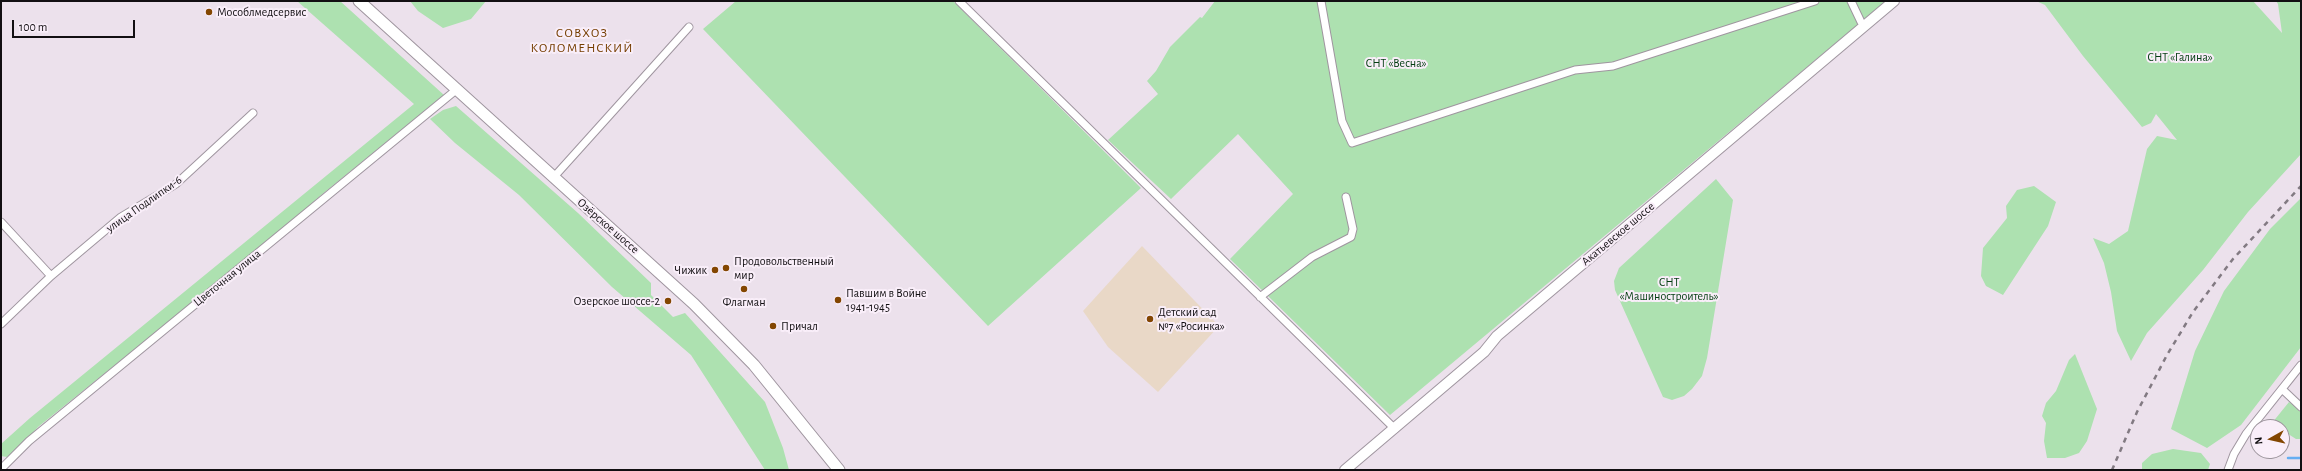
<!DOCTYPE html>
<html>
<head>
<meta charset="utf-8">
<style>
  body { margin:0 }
  #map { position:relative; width:2302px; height:471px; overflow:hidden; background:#ece1ec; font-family:"Alegreya Sans",sans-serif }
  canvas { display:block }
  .frame { position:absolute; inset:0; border:2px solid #120f12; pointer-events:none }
  .north { position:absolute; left:2250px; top:419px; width:40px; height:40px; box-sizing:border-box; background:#f9eef9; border:1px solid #9d959d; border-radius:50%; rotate:262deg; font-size:11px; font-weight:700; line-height:16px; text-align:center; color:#120f12 }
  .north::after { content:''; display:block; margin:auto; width:14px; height:18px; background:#834601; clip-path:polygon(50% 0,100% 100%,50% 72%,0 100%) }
  .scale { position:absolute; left:12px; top:20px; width:123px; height:18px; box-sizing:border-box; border:2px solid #120f12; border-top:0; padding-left:5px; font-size:12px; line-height:14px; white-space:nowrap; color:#120f12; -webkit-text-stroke:3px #f9eef9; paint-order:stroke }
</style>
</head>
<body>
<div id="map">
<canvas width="2302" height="471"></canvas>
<div class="frame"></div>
<div class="north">N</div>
<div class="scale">100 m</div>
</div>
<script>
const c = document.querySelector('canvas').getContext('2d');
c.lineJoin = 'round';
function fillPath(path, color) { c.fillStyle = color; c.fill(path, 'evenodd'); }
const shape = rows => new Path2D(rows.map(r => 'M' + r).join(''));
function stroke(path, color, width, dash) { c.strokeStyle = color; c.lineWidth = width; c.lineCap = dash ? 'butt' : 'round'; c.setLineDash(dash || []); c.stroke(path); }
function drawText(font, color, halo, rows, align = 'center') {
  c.font = font + ' "Alegreya Sans",sans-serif'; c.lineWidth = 4; c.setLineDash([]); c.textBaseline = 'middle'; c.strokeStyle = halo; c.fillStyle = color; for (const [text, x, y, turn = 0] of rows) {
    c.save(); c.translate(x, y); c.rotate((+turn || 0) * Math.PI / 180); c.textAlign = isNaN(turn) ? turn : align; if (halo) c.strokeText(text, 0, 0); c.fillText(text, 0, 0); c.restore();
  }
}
const education = shape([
  [1142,246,1219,326,1158,392,1108,347,1083,311]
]);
const green = shape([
  [297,1,340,1,444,95,320,196,274,237,38,427,17,451,7,457,1,456,1,444,30,418,414,104],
  [410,1,486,1,471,19,443,28,418,11],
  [736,1,953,1,1141,188,988,326,703,29],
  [1215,1,1886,1,1390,415,1230,259,1293,194,1238,134,1171,199,1108,140,1158,94,1147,81,1156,71,1170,47,1200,17,1202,18],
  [2036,1,2253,1,2282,33,2278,4,2276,1,2301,1,2301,154,2248,212,2203,270,2147,333,2131,361,2117,331,2111,292,2104,263,2093,238,2109,244,2128,231,2147,149,2157,136,2177,140,2156,114,2151,123,2142,127,2083,56,2045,5],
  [456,106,578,213,651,283,651,295,673,317,685,313,765,402,783,448,789,470,765,470,691,355,612,287,519,195,455,143,430,119,443,110],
  [1716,179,1733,200,1707,358,1702,376,1692,389,1684,396,1672,400,1663,397,1615,290,1614,281,1619,268],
  [2034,186,2056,202,2048,226,2003,295,1986,286,1981,276,1983,248,2007,218,2006,206,2017,190],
  [2301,198,2301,347,2241,425,2207,448,2171,429,2195,351,2224,291,2270,229],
  [2075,354,2097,409,2087,441,2079,453,2065,458,2047,458,2044,441,2046,423,2042,416,2046,403,2056,391,2069,360],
  [2289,402,2301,410,2301,439,2296,439,2282,430,2282,427,2272,423],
  [2173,449,2201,453,2210,464,2208,470,2142,470,2142,463,2152,454]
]);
const stream = shape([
  [2288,458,2301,458]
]);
const street = shape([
  [959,1,1395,429],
  [1321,1,1342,121,1352,143,1575,70,1613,66,1815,1],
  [1851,1,1861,22],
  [553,178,689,27],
  [1,222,51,276],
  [1260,297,1312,257,1351,237,1353,229,1346,197],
  [1,324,51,276,121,217,176,184,253,113],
  [2282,389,2301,407],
  [1,469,29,441,456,90],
  [2228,470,2234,454,2246,434,2301,365]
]);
const secondary = shape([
  [1345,470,1484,352,1497,336,1894,1]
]);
const primary = shape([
  [359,1,694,304,754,365,839,470]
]);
const rail = shape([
  [2112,470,2137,412,2167,355,2193,312,2233,259,2301,186]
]);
const markers = [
  [209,12,4,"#834601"],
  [726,268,4,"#834601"],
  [715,270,4,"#834601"],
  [744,289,4,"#834601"],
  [838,300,4,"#834601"],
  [668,301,4,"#834601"],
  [1150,319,4,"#834601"],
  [773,326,4,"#834601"]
];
const poiNames = [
  ["Мособлмедсервис",217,12],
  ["Продовольственный",734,261],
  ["мир",734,275],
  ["Чижик",707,270,"right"],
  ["Павшим в Войне",846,293],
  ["1941-1945",846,307],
  ["Озерское шоссе-2",660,301,"right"],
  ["Флагман",744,302,"center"],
  ["Детский сад",1158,312],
  ["№7 «Росинка»",1158,326],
  ["Причал",781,326]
];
const parkNames = [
  ["СНТ «Галина»",2180,57],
  ["СНТ «Весна»",1396,63],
  ["СНТ",1669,282],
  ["«Машиностроитель»",1669,296]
];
const streetNames = [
  ["улица Подлипки-6",144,204,-35],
  ["Озёрское шоссе",608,226,41],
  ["Акатьевское шоссе",1618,234,-40],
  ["Цветочная улица",227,278,-39]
];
const neighbourhoodNames = [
  ["СОВХОЗ",582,33],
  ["КОЛОМЕНСКИЙ",582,48]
];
fillPath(education, '#e9d8c7');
fillPath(green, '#ade1b0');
stroke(stream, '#66aef2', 2.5);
stroke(street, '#9f959f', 9);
stroke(secondary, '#9f959f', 12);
stroke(primary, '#9f959f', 13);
stroke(street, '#fff', 7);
stroke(secondary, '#fff', 10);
stroke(primary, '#fff', 11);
stroke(rail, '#827a82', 2.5, [5, 5]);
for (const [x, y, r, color] of markers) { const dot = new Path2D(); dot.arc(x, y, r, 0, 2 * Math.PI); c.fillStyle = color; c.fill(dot); stroke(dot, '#f9eef9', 1.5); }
drawText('12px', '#120f12', '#f9eef9', poiNames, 'left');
drawText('12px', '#033d11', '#f9eef9', parkNames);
drawText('12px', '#120f12', '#f9eef9', streetNames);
c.letterSpacing = '1px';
drawText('13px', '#753e00', '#f9eef9', neighbourhoodNames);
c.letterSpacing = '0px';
</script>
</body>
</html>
